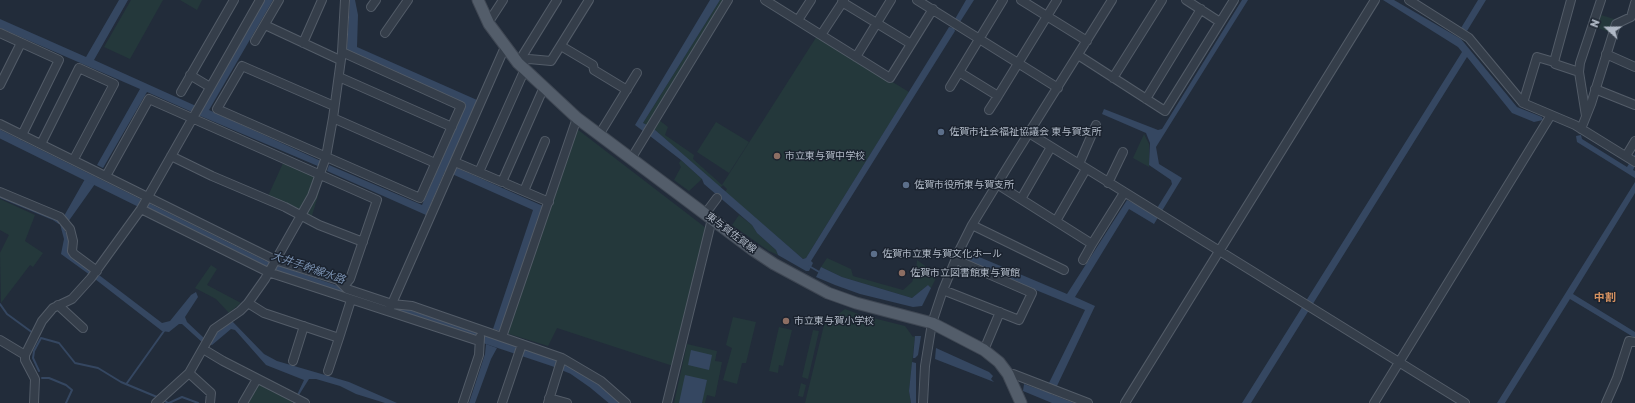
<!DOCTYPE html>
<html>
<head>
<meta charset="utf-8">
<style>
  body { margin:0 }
  #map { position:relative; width:1635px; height:403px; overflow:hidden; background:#222c3a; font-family:Rubik,sans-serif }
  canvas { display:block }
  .north { position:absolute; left:1587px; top:8px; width:40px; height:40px; -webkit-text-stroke:3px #1b232f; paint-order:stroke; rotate:291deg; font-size:11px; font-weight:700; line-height:16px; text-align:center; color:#b0b9c6 }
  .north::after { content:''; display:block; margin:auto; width:14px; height:18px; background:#b0b9c6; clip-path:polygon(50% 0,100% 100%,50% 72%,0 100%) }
</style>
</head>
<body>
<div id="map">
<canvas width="1635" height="403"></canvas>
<div class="north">N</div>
</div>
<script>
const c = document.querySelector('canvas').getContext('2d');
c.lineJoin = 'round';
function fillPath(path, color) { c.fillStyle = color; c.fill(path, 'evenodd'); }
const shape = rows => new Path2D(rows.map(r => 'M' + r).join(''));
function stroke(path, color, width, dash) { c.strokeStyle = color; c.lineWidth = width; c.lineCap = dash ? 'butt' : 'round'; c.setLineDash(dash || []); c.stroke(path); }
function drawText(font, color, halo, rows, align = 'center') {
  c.font = font + ' Rubik,"Noto Sans JP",sans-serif'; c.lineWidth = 3; c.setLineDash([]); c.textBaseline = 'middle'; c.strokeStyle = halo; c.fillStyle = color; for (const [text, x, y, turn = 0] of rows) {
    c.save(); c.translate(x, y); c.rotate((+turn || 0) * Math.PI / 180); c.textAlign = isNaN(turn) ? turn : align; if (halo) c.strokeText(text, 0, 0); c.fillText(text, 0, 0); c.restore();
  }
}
const green = shape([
  [131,0,163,0,130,59,104,47],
  [180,0,202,0,197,10],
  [720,0,725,0,647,125,643,123],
  [1598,14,1614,19,1610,32,1594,27],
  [817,36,909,92,806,258,803,259,725,192,727,189,723,185,720,188,654,129,659,120,668,127,665,135,694,155,693,159,722,185],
  [716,122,749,142,729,173,697,152],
  [577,129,706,228,673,366,557,328,548,346,506,333],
  [1144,134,1149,144,1149,167,1133,158],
  [681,160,702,179,689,191,674,180,681,167,679,163],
  [284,161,317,175,310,191,299,210,268,196],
  [320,189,311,219,306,216,306,212],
  [0,199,35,215,25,241,43,253,33,267,30,265,1,303,0,253,9,235,0,230],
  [739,215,752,225,757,233,776,250,778,255,769,251,732,225],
  [827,258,851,269,853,276,903,290,912,282,916,272,917,260,935,273,936,278,931,288,928,285,912,298,842,277,821,267],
  [211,265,217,269,207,285,241,303,229,313,216,299,195,288],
  [845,309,861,315,905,326,913,337,915,336,909,391,911,403,805,403,824,325],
  [733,317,756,322,746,363,742,363,737,384,723,380,732,348,726,345],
  [779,327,792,330,783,366,779,365,778,373,769,371],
  [813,330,819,331,808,379,802,377],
  [687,344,717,351,715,361,722,362,715,397,707,395,705,403,674,403],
  [801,383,806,385,803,397,798,396],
  [259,384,293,401,292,403,246,403]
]);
const water = shape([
  [119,0,128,0,94,60,196,106,192,112,147,92,103,168,97,165,140,89,0,28,0,19,86,57],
  [264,0,273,0,209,110,321,161,320,167,198,115],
  [350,0,355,0,358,15,357,47,477,100,447,172,445,171,426,215,327,171,329,165,422,205,466,105,347,50],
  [710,0,720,0,643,123,647,125,643,131,635,125],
  [966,0,974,0,960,22,955,19],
  [1242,0,1248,0,1156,147,1159,164,1182,178,1154,224,1129,209,1075,297,1095,306,1056,388,1048,385,1085,310,962,260,965,251,1067,294,1127,200,1154,213,1172,184,1171,180,1149,165,1150,143,1146,133,1102,114,1104,109,1158,130,1162,129],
  [1383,0,1394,0,1461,39,1517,107,1542,117,1543,120,1534,122,1512,113,1467,57,1251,403,1242,403,1462,52,1458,47],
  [1478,0,1486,0,1467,31,1461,28],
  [949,27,954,28,955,31,811,261,813,263,809,271,806,271,778,255,776,250,757,233,752,225,704,184,702,179,681,160,650,136,654,129,803,259,806,258],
  [1581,135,1582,139,1627,167,1635,154,1635,166,1633,170,1635,171,1635,178,1577,142,1576,136],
  [455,167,543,206,500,331,493,329,533,210,452,174],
  [85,179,95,184,68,222,64,216],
  [1635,182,1635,193,1573,294,1635,332,1635,338,1570,299,1505,403,1497,403],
  [53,217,56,217,63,226,68,238,69,253,93,271,90,275,61,254,64,239,60,224],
  [821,267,842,277,912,298,928,285,931,288,922,306,913,307,860,294,835,285,816,277],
  [99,275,162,323,170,321,191,295,196,292,198,297,185,317,187,322,204,338,203,343,182,324,179,324,169,332,162,331,95,279],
  [232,321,264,354,277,361,349,382,397,403,385,403,356,394,340,386,316,379,309,379,299,395,297,395,304,380,266,365,235,330,231,329,212,345,208,344,218,331],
  [915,336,921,336,918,355,915,358,913,358],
  [486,344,497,348,491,359,475,403,469,403,485,354],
  [936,348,989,372,993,376,991,379,994,382,935,359],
  [691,350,712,355,709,370,688,365],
  [912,362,916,363,916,403,911,403,909,391],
  [685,375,707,380,702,403,679,403],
  [1024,384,1044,391,1048,389,1051,391,1051,394,1074,403,1052,403,1023,391]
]);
const stream = shape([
  [0,197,53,219,59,223],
  [809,266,821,273],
  [0,304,7,314,33,333],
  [39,371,33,358,34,351,41,338,59,343,75,363,98,368,121,382,157,397],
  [42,378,49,378,66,385,72,390,66,403],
  [127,383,164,331],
  [165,401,168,403],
  [169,403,182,397,198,403],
  [294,403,294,402]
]);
const canal = shape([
  [0,134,265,265,355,296],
  [385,306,555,363,572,370,592,384,615,403]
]);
const minor = shape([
  [765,0,821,35,844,0],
  [917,0,1058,88],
  [1021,0,1087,41],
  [1186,0,1220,22],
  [1409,0,1469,38,1523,103,1575,125,1635,162],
  [842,2,911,44],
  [371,7,376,0],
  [798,20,811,0],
  [488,23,503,0],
  [265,25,340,60],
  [0,33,59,60,22,135],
  [385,33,408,0],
  [821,35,890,78,933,9],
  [255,41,279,0],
  [303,43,322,0],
  [561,46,593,65,594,70,627,90],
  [1606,54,1635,67],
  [1078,55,1165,111,1234,0],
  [856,57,891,0],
  [1554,62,1555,64,1579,72],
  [518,63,529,59,551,61,589,0],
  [518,63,557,0],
  [959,72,998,96,1057,0],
  [190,75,210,87],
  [339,77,452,127],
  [1113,78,1162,0],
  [0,85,21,43],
  [950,87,1003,0],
  [1595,89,1635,105],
  [181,92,234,0],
  [1146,99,1201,9],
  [1523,103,1537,57,1554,62,1571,0],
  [334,106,242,66,217,109,420,198,461,106,342,52],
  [989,110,998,96],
  [1586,116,1579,72,1580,63,1601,0],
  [333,118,435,163],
  [0,124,275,260,338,280,347,289,392,304,412,306,562,358,601,381,626,403],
  [1581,129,1591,104,1616,24,1631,17,1635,3],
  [1029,133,1465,403],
  [599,135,637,73],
  [41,144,79,68,114,84,74,159],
  [171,156,212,176,285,207,319,225,363,242],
  [1626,156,1635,141],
  [631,159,728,0],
  [455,162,502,182,544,87],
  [1079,164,1096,125],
  [479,172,525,69],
  [106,176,149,99,377,200,350,279,344,286],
  [1108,183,1123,152],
  [507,184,549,202],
  [997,184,1092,244,1124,193],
  [524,191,545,141],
  [0,192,60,217,70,229,73,241,72,251,74,254,97,271],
  [1021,199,1051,147],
  [141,209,268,272,479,341],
  [705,214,717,198],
  [1056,221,1086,169],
  [972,225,1064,270],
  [1083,260,1092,244],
  [943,290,1019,320,1032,293,961,262],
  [248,303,264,313,339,338,351,300],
  [58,305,83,328],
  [390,308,505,47],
  [502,337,577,118],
  [0,340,25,355],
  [203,349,223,361,305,403],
  [984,350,1000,312],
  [293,361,304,326],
  [328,371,339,338],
  [189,373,211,393,210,403],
  [1008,374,1013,374,1088,403],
  [549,398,567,403],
  [34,403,35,379,25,360,25,355,42,321,53,308,72,299,91,278,141,209,260,0],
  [156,403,189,373,214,329,240,311,248,303,265,279,312,196,326,157,333,118,342,52,345,0],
  [243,403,257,379],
  [463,403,479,355,480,337],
  [502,403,522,344],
  [548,403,562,358],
  [667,403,712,219],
  [923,403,925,366,932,323,943,290,960,249,972,225,1010,163,1112,0],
  [1125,403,1375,0],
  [1374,403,1551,115],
  [1606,403,1617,378,1629,341,1635,342]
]);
const major = shape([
  [478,0,489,24,518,63,577,118,753,250,774,264,828,293,856,303,932,323,984,350,999,362,1008,374,1021,403]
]);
const markers = [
  [941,132,4,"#5c6f8a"],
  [777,156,4,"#8d6e63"],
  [906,185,4,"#5c6f8a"],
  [874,254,4,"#5c6f8a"],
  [902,273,4,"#8d6e63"],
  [786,321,4,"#8d6e63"]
];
const poiNames = [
  ["佐賀市社会福祉協議会 東与賀支所",949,132],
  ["市立東与賀中学校",785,156],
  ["佐賀市役所東与賀支所",914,185],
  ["佐賀市立東与賀文化ホール",882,254],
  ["佐賀市立図書館東与賀館",910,273],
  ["市立東与賀小学校",794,321]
];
const streetNames = [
  ["東与賀佐賀線",731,233,37]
];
const waterNames = [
  ["大井手幹線水路",308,268,19]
];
const neighbourhoodNames = [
  ["中割",1605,298]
];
fillPath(green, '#24383b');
fillPath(water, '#354761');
stroke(stream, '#354761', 2);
stroke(canal, '#354761', 8);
stroke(minor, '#535c68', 10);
stroke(major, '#3f4753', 13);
stroke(minor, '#353e4a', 8);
stroke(major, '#535d6a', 11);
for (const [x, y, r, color] of markers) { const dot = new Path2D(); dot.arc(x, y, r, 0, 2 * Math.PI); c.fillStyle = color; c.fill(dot); stroke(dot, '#1b232f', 1.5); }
drawText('10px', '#b0b9c6', '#1b232f', poiNames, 'left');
drawText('10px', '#b0b9c6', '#1b232f', streetNames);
drawText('italic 11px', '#788fae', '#1b232f', waterNames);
drawText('bold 11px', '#d3905f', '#1b232f', neighbourhoodNames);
</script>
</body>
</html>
